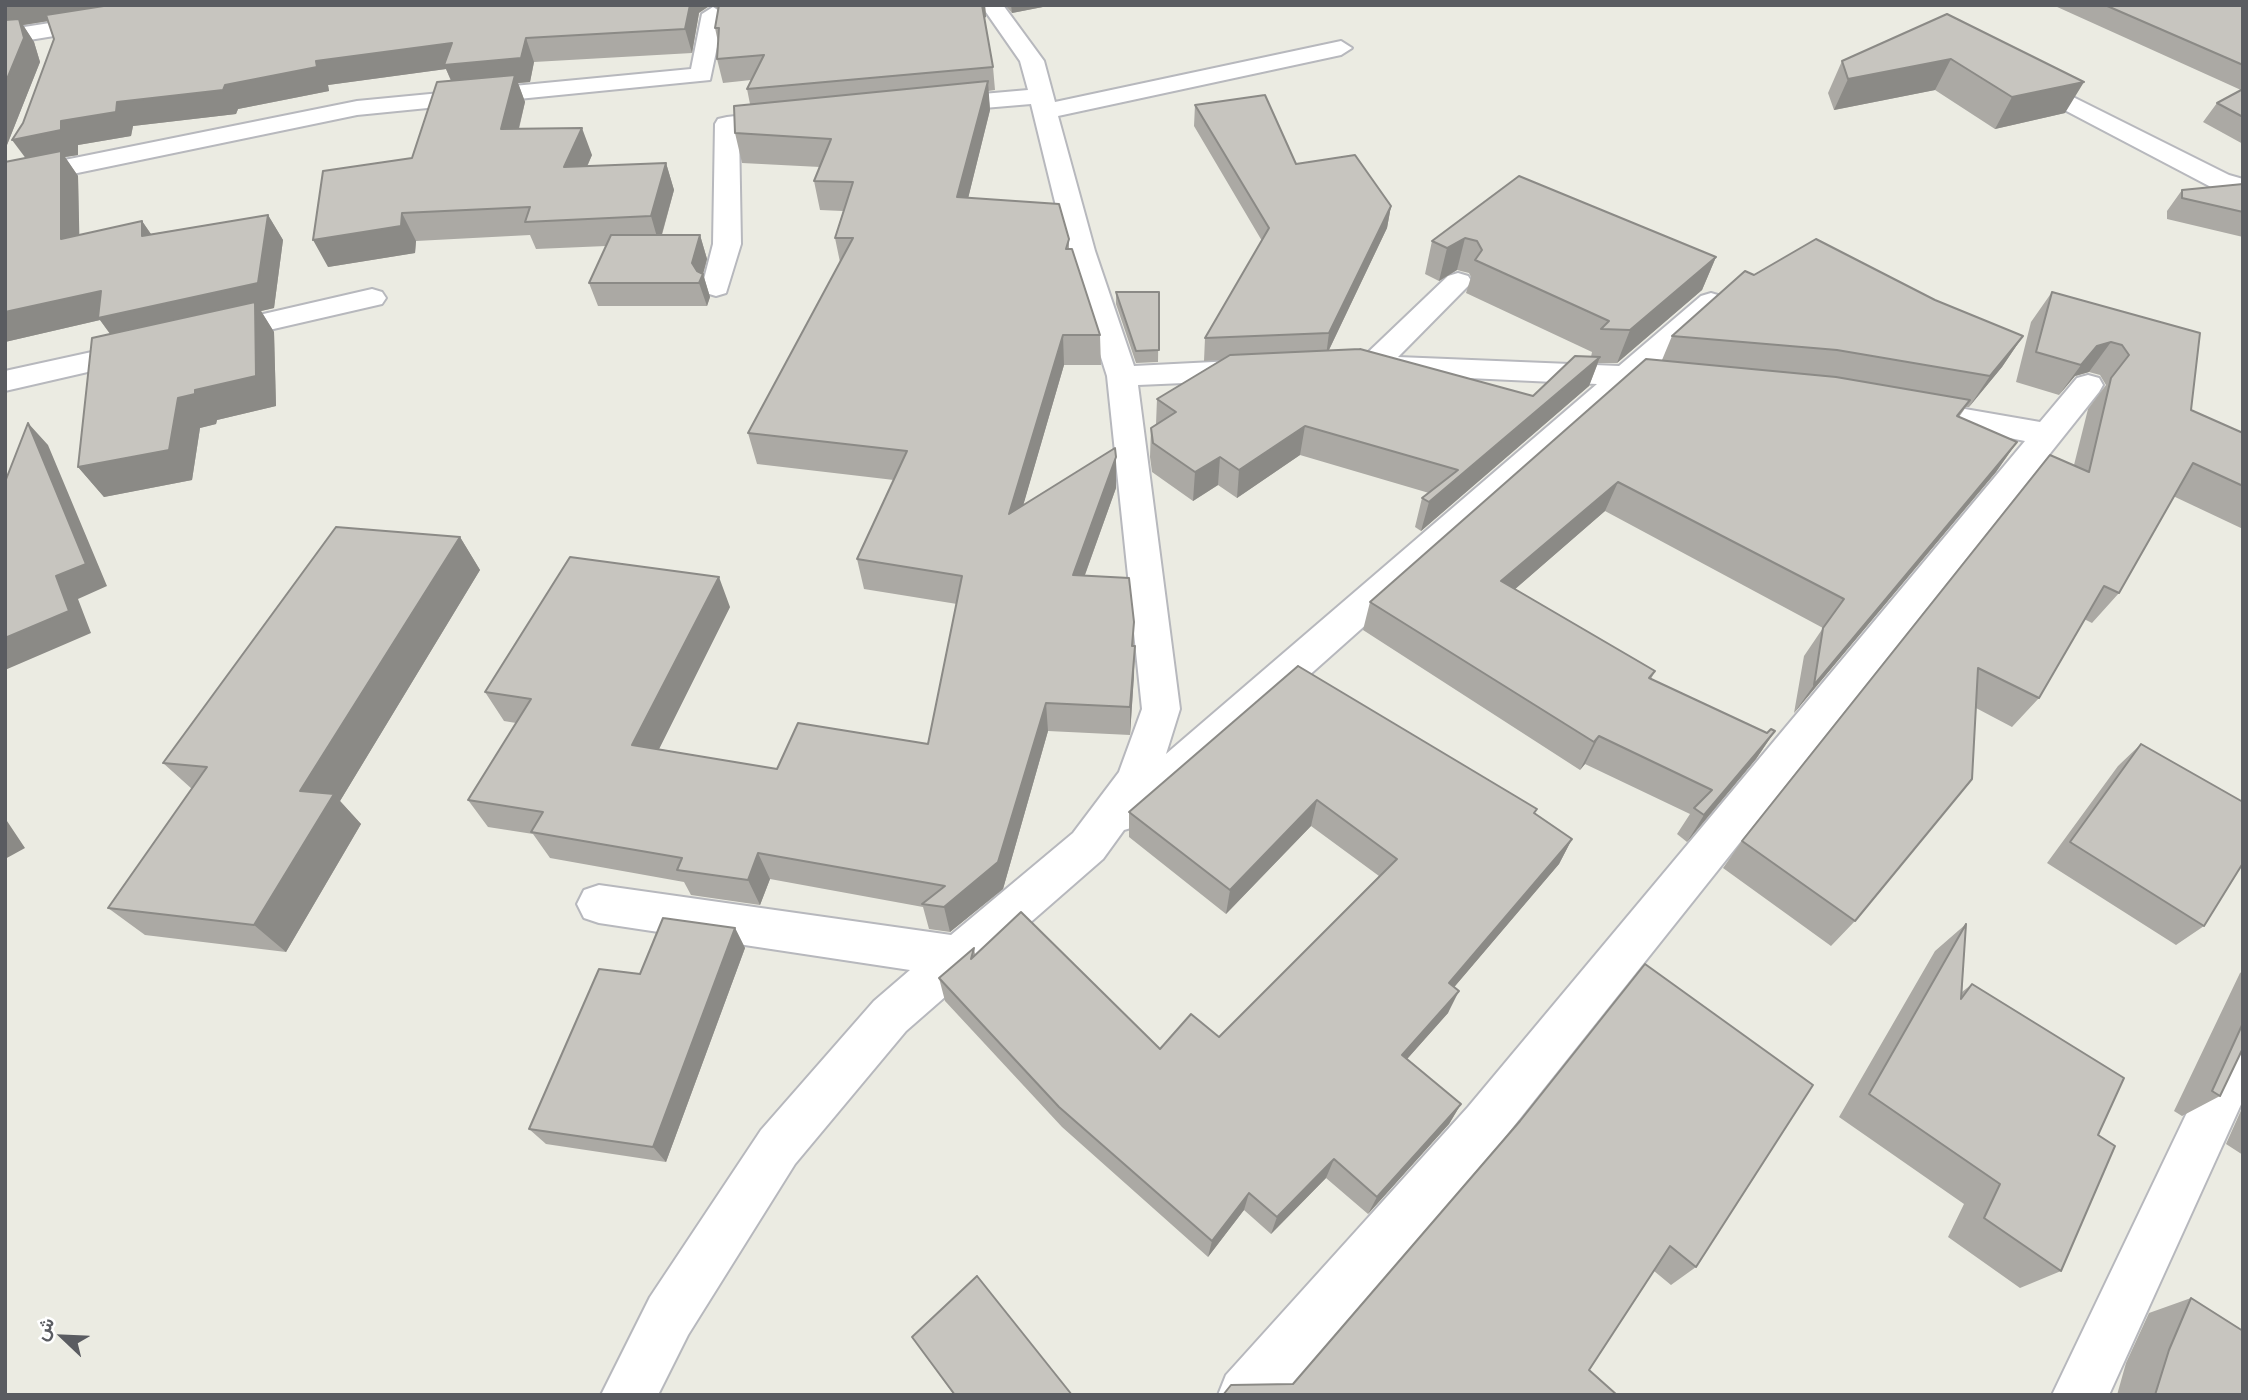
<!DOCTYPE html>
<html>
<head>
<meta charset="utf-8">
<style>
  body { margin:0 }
  #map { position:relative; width:2248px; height:1400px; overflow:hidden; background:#ebebe2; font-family:Manrope,Vazirmatn,sans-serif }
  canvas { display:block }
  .frame { position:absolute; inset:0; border:7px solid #5a5c61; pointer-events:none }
  .north { position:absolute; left:28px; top:1302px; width:70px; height:70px; -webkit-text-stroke:5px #fff; paint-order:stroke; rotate:293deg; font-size:19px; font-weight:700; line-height:28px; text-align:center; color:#5a5c61 }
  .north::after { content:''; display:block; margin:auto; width:24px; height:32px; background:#5a5c61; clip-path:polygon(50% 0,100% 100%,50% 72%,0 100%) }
</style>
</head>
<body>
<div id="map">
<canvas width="2248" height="1400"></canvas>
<div class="frame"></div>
<div class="north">ش</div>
</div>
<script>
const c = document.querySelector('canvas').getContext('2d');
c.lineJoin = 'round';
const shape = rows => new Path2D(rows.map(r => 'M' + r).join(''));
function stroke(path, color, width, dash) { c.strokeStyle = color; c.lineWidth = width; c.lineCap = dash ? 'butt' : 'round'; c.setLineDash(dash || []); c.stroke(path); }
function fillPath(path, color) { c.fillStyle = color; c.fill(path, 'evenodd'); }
const street = shape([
  [981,5,1003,5,1044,61,1055,102,1341,41,1352,48,1341,55,1058,116,1095,251,1134,366,1253,360,1264,363,1268,370,1264,377,1253,380,1138,385,1180,709,1166,754,1597,384,1361,373,1357,366,1361,359,1448,276,1458,273,1468,276,1472,282,1398,357,1619,366,1701,296,1711,293,1721,296,1725,302,1653,369,1691,374,1695,381,1691,388,1680,391,1634,386,1141,825,1124,830,1103,859,906,1031,795,1164,688,1335,658,1395,601,1395,650,1297,761,1130,874,1001,910,970,599,923,584,918,577,904,584,890,599,885,951,935,1073,833,1119,772,1142,709,1107,376,1067,251,1031,104,937,112,928,110,925,105,928,100,937,98,1028,90,1020,61,981,5],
  [713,7,724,14,710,80,357,115,5,188,5,172,357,101,691,69,702,14,713,7],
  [101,15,109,17,112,22,109,27,5,44,5,30,101,15],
  [2025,73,2229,175,2243,179,2243,195,2211,187,2017,85,2013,80,2017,75,2025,73],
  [787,110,796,112,799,117,796,122,739,130,741,244,726,293,716,296,706,293,702,287,713,244,715,124,718,119,727,117,787,110],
  [372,289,382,292,386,298,382,304,217,342,207,339,202,333,207,327,372,289],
  [142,341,153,343,157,350,153,357,5,391,5,371,142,341],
  [2088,375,2099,378,2103,385,2099,392,1502,1141,1283,1395,1218,1395,1226,1375,1468,1107,2025,441,1902,417,1897,410,1902,403,1913,400,2040,422,2077,378,2088,375],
  [2243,1025,2243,1100,2109,1395,2052,1395,2226,1031,2243,1025]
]);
const wall = shape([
  [5,5,699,13,692,53,534,62,530,82,518,83,525,102,519,129,592,155,587,167,666,163,674,190,662,235,700,235,707,259,703,274,710,297,707,306,598,306,589,283,606,246,536,249,530,235,416,241,415,253,328,267,412,158,451,81,446,69,328,85,329,91,238,109,236,114,133,126,131,136,78,145,78,155,65,157,78,176,79,235,142,221,151,234,268,215,283,240,274,308,261,311,274,332,276,406,217,420,216,424,200,428,192,480,104,497,78,467,110,334,100,320,5,342,5,162,25,158,23,123,54,39,48,21,23,25,34,42,40,62,5,150],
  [712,5,985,5,986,17,984,18,993,67,995,90,988,91,990,110,968,198,1069,239,1069,249,1100,335,1101,365,1064,365,1023,505,1116,488,1085,575,1134,622,1134,675,1130,735,1048,731,1003,889,950,932,929,929,923,907,770,879,760,905,691,895,684,882,550,858,533,834,488,827,468,800,516,723,504,721,485,692,730,607,659,749,777,769,928,744,957,604,864,589,857,559,894,480,757,464,748,433,840,262,835,238,843,211,820,210,814,181,820,167,742,163,735,133,750,104,747,89,751,80,723,83,717,59,718,42,715,28,718,9],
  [1005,5,1053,5,1012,13],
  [2055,5,2243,5,2243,144,2203,122,2217,103,2241,90,2055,6],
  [1947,14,2065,113,1995,129,1935,90,1834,110,1828,93,1842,61],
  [1195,105,1296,164,1391,206,1387,228,1329,350,1533,396,1591,357,1592,352,1466,293,1471,277,1469,273,1457,270,1439,281,1425,274,1432,241,1519,176,1716,257,1702,290,1617,363,1598,363,1589,386,1421,531,1415,527,1422,498,1429,493,1300,455,1237,498,1218,485,1193,501,1152,472,1150,457,1151,428,1156,424,1157,399,1221,360,1204,361,1205,338,1262,241,1194,126],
  [2243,184,2243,237,2167,219,2167,211,2182,190],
  [1754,275,1935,300,2023,336,2002,367,1969,407,1966,407,1959,417,2017,442,1996,472,1794,713,1804,656,1823,628,1605,511,1515,589,1655,671,1651,679,1767,733,1775,731,1756,759,1687,842,1677,834,1690,814,1585,764,1580,770,1363,630,1370,602,1662,360,1672,336],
  [1116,292,1159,292,1158,362,1136,363,1116,304],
  [2052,292,2200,333,2191,410,2243,433,2243,529,2173,496,2119,593,2092,623,2084,619,2039,698,2012,727,1976,708,1855,921,1831,946,1723,868,1742,841,2074,465,2088,409,2106,385,2100,375,2089,372,2075,376,2059,395,2016,382,2031,322],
  [460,537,480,570,340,801,361,824,286,952,145,935,108,908,192,789,163,763],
  [1298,666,1535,814,1572,839,1559,864,1454,987,1448,1013,1407,1059,1461,1104,1449,1124,1368,1214,1326,1178,1271,1234,1244,1210,1208,1257,1062,1127,945,1001,939,978,974,948,975,954,1160,1049,1219,1037,1379,876,1311,826,1226,914,1129,837,1129,812],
  [2141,744,2204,926,2176,945,2047,863,2118,766],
  [1966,924,1962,992,1972,984,2098,1135,2061,1271,2020,1288,1948,1237,1964,1204,1839,1117,1935,951],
  [735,928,745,948,666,1162,546,1144,529,1129,640,974],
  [2243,971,2243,1048,2220,1096,2182,1116,2174,1111,2240,973],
  [2243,1106,2243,1155,2226,1144],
  [1520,1121,1696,1267,1671,1285,1654,1271,1293,1384],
  [2191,1298,2243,1395,2117,1395,2126,1363,2149,1313],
  [912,1337,1072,1395,954,1395]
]);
const shadedWall = shape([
  [5,5,150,5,23,25,34,42,40,62,5,150],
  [690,5,711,5,699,13,692,53,685,29],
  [981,5,985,5,986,17,982,18],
  [1011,5,1053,5,1012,13],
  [526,38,534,62,530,82,518,83,525,102,512,156,455,89,446,69,328,85,329,91,238,109,236,114,133,126,131,136,78,145,78,155,65,157,78,176,80,264,61,239,30,164,12,140,61,121,117,102,225,85,316,61,452,43],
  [1951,59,1935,90,1834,110,1848,79],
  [988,81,990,110,961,227,957,197],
  [2084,82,2065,113,1995,129,2012,97],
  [582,128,592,155,574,195,564,167],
  [666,163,674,190,659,244,651,216],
  [1391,206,1387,228,1326,356,1329,333],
  [402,213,416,241,415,253,328,267,313,240],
  [268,215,283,240,274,308,261,311,274,332,276,406,217,420,216,424,200,428,192,480,104,497,78,467,117,343,100,320,5,342,5,312],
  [142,221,159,246,142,236],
  [700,235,707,259,703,274,710,297,707,306,692,263],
  [1465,238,1457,270,1439,281,1447,248],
  [1716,257,1702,290,1617,363,1630,330],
  [1063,335,1064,365,1012,544,1009,514],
  [2023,336,2002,367,1969,407,1990,376],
  [2111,342,2089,372,2075,376,2059,395,2081,365,2097,346],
  [1600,357,1589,386,1421,531,1429,502],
  [28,423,48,445,107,586,78,599,91,633,5,670,5,638,56,576],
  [1305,426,1300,455,1237,498,1239,470],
  [2017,442,1996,472,1794,713,1814,685],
  [1116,457,1116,488,1074,605,1073,575],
  [1220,457,1218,485,1193,501,1195,472],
  [1618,482,1605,511,1491,610,1501,581],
  [460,537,480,570,340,801,361,824,286,952,254,925,300,791],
  [719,577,730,607,647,773,632,745],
  [1135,646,1134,675,1130,735,1130,707],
  [1046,703,1048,731,1003,889,950,932,944,907],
  [1775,731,1756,759,1687,842,1704,815],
  [1599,736,1585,764,1580,770,1594,742],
  [1317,800,1311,826,1226,914,1230,890],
  [5,818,25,848,5,859],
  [1572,839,1559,864,1439,1005,1449,983],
  [758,853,770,879,760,905,748,880],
  [735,928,745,948,666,1162,653,1147],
  [1459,991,1448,1013,1392,1076,1402,1055],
  [1461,1104,1449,1124,1368,1214,1377,1197],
  [1334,1159,1326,1178,1271,1234,1277,1217],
  [1249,1193,1244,1210,1208,1257,1212,1241]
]);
const building = shape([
  [110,5,690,5,685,29,526,38,521,58,444,65,452,43,316,61,317,67,225,85,223,90,117,102,116,112,61,121,61,130,12,140,23,123,54,39,46,15,110,5],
  [719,5,982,5,993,67,747,89,764,55,717,59,719,28,715,28,719,5],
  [2105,5,2243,5,2243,65,2105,5],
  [1947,14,2084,82,2012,97,1951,59,1848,79,1842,61,1947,14],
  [19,19,24,38,5,84,5,20,19,19],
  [515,75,501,129,582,128,564,167,666,163,651,216,525,222,530,207,402,213,401,226,313,240,323,171,412,158,437,82,515,75],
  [988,81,957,197,1059,204,1069,239,1066,249,1072,249,1100,335,1063,335,1009,514,1115,448,1116,457,1073,575,1129,578,1134,622,1132,646,1135,646,1130,707,1046,703,998,862,944,907,922,904,945,886,758,853,748,880,677,870,682,858,531,832,543,812,468,800,531,699,485,692,570,557,719,577,632,745,777,769,798,723,928,744,962,576,857,559,907,451,748,433,853,238,835,238,853,182,814,181,831,139,735,133,734,106,988,81],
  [2243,89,2243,117,2217,103,2243,89],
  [1265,95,1296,164,1355,155,1391,206,1329,333,1205,338,1269,228,1195,105,1265,95],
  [61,151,61,239,142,221,142,236,268,215,258,283,98,318,101,291,5,312,5,162,61,151],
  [1519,176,1716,257,1630,330,1601,329,1609,321,1475,260,1482,250,1477,241,1465,238,1447,248,1432,241,1519,176],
  [2243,184,2243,212,2182,198,2182,190,2243,184],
  [611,235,700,235,692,263,697,271,703,274,699,283,589,283,611,235],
  [1816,239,1935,300,2023,336,1990,376,1837,350,1672,336,1745,271,1754,275,1816,239],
  [1116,292,1159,292,1159,350,1136,351,1116,292],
  [2052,292,2200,333,2191,410,2243,433,2243,486,2193,463,2119,593,2104,586,2039,698,1978,668,1972,779,1855,921,1742,841,2050,455,2089,472,2111,378,2129,355,2122,345,2111,342,2097,346,2081,365,2036,352,2052,292],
  [255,302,256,376,195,390,195,394,178,398,169,450,78,467,92,338,255,302],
  [1360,349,1533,396,1575,356,1600,357,1429,502,1422,498,1458,470,1305,426,1239,470,1220,457,1195,472,1153,443,1151,428,1176,412,1157,399,1230,355,1360,349],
  [1646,359,1836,377,1970,400,1957,416,2017,442,1814,685,1823,628,1844,599,1618,482,1501,581,1655,671,1649,678,1767,733,1771,729,1775,731,1704,815,1694,808,1712,790,1599,736,1594,742,1370,602,1646,359],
  [28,423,86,564,56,576,69,611,5,638,5,482,28,423],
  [336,527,460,537,300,791,334,794,254,925,108,908,207,767,163,763,336,527],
  [1298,666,1537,809,1534,813,1572,839,1449,983,1459,991,1402,1055,1461,1104,1377,1197,1334,1159,1277,1217,1249,1193,1212,1241,1059,1107,939,978,974,948,971,959,1021,912,1160,1049,1191,1014,1219,1037,1397,859,1317,800,1230,890,1129,812,1298,666],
  [2141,744,2243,802,2243,863,2204,926,2070,842,2141,744],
  [663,918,735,928,653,1147,529,1129,599,969,640,974,663,918],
  [1966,924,1961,999,1972,984,2124,1078,2098,1135,2115,1146,2061,1271,1984,1218,2000,1184,1869,1094,1966,924],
  [1645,964,1813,1085,1696,1267,1670,1246,1589,1370,1617,1395,1223,1395,1231,1385,1293,1384,1520,1121,1645,964],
  [2243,1023,2243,1048,2220,1096,2212,1091,2243,1023],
  [977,1276,1072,1395,955,1395,912,1337,977,1276],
  [2191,1298,2243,1331,2243,1395,2155,1395,2169,1350,2191,1298]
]);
stroke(street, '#b7b8bd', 4);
fillPath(street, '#fff');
fillPath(wall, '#aba9a4');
fillPath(shadedWall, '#8b8a86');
fillPath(building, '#c7c5bf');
stroke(building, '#8b8a86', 2);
</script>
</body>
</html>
